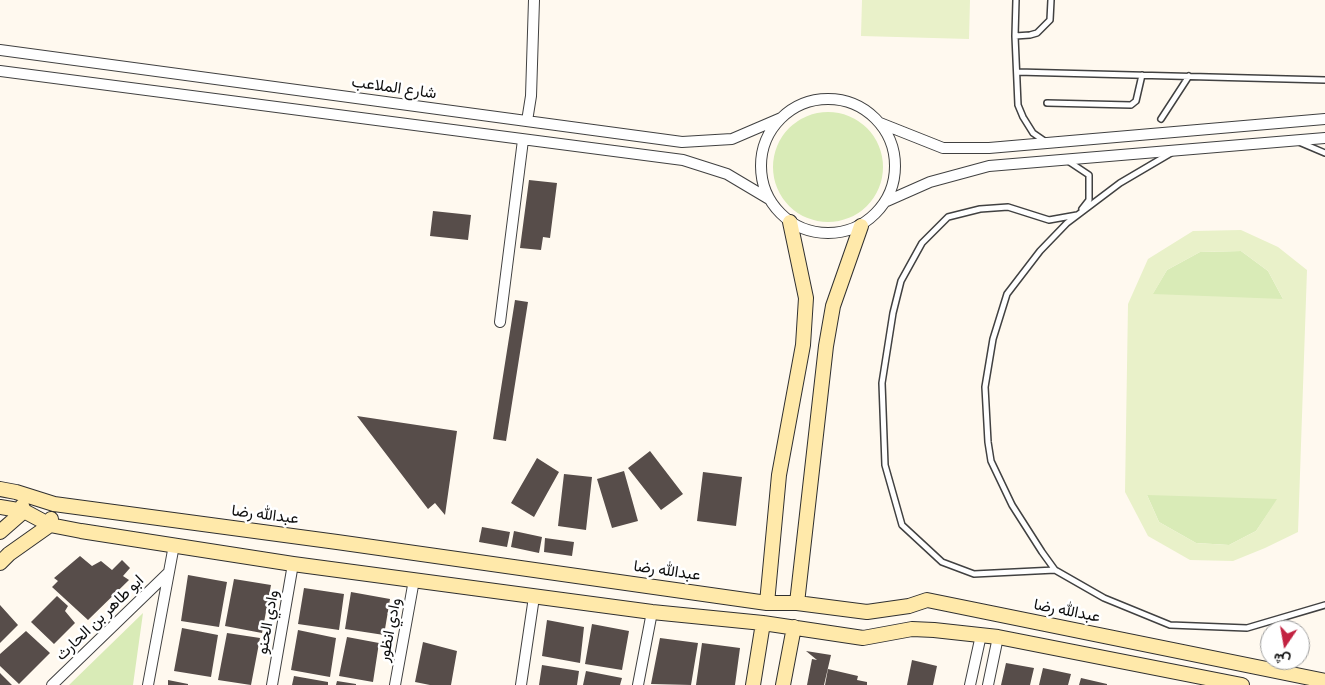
<!DOCTYPE html>
<html>
<head>
<meta charset="utf-8">
<style>
  body { margin:0 }
  #map { position:relative; width:1325px; height:685px; overflow:hidden; background:#fff9ef; font-family:Bitter,Vazirmatn,serif }
  canvas { display:block }
  .north { position:absolute; left:1260px; top:620px; width:50px; height:50px; box-sizing:border-box; background:#fff; border:1px solid #9f9f9f; border-radius:50%; rotate:192deg; font-size:14px; font-weight:700; line-height:20px; text-align:center; color:#0e0e0e }
  .north::after { content:''; display:block; margin:auto; width:18px; height:22px; background:#c22241; clip-path:polygon(50% 0,100% 100%,50% 72%,0 100%) }
</style>
</head>
<body>
<div id="map">
<canvas width="1325" height="685"></canvas>
<div class="north">ش</div>
</div>
<script>
const c = document.querySelector('canvas').getContext('2d');
c.lineJoin = 'round';
function fillPath(path, color) { c.fillStyle = color; c.fill(path, 'evenodd'); }
const shape = rows => new Path2D(rows.map(r => 'M' + r).join(''));
function stroke(path, color, width, dash) { c.strokeStyle = color; c.lineWidth = width; c.lineCap = dash ? 'butt' : 'round'; c.setLineDash(dash || []); c.stroke(path); }
function drawText(font, color, halo, rows, align = 'center') {
  c.font = font + ' Bitter,Vazirmatn,serif'; c.lineWidth = 5; c.setLineDash([]); c.textBaseline = 'middle'; c.strokeStyle = halo; c.fillStyle = color; for (const [text, x, y, turn = 0] of rows) {
    c.save(); c.translate(x, y); c.rotate((+turn || 0) * Math.PI / 180); c.textAlign = isNaN(turn) ? turn : align; if (halo) c.strokeText(text, 0, 0); c.fillText(text, 0, 0); c.restore();
  }
}
const green = shape([
  '773 167a55 55 0 1 1 110 0a55 55 0 1 1-110 0Z',
  [1241,251,1268,271,1283,299,1278,499,1256,531,1229,545,1196,543,1159,522,1147,495,1152,295,1167,270,1200,252],
  [143,613,133,685,69,685]
]);
const pitch = shape([
  [862,0,970,0,969,39,861,36],
  [1241,230,1278,247,1307,270,1298,532,1265,548,1233,561,1190,560,1148,536,1125,492,1128,304,1148,259,1193,231],
  [1241,251,1268,271,1283,299,1153,294,1167,270,1200,252],
  [1147,495,1277,499,1256,531,1229,545,1196,543,1159,522]
]);
const building = shape([
  [529,180,557,183,550,238,543,237,541,250,520,248],
  [433,211,471,215,468,240,430,236],
  [515,300,528,302,506,441,493,439],
  [357,416,457,431,445,515,435,503,428,509],
  [650,451,683,494,661,510,628,468],
  [537,458,559,472,534,517,511,503],
  [624,471,638,521,612,528,597,479],
  [703,472,742,477,736,526,697,521],
  [564,474,592,477,586,530,558,526],
  [482,527,510,532,507,547,479,542],
  [514,531,542,537,539,553,511,547],
  [545,538,574,542,572,556,544,552],
  [80,556,92,566,101,561,112,570,122,560,130,568,123,576,129,580,88,620,52,587,58,581,54,578],
  [188,575,227,582,219,627,181,621],
  [234,579,271,585,262,633,225,626],
  [304,588,344,594,339,630,298,624],
  [351,592,390,599,384,635,345,629],
  [57,596,68,606,65,611,75,623,54,644,31,622],
  [0,605,18,625,0,643],
  [547,620,584,627,580,663,542,656],
  [592,624,629,631,622,670,585,664],
  [182,628,218,635,211,677,174,671],
  [298,630,336,638,330,677,291,670],
  [26,631,50,653,19,684,0,666,0,654],
  [227,633,260,638,251,685,218,680],
  [347,637,379,643,373,682,339,676],
  [660,638,698,643,691,685,651,684],
  [423,642,457,651,451,685,430,685,415,682],
  [702,643,740,648,735,685,696,685],
  [806,651,831,655,824,685,807,685,812,659,817,660],
  [912,660,937,666,933,685,907,685],
  [1006,663,1034,668,1030,685,1001,685],
  [542,665,579,671,577,685,539,685],
  [1043,668,1071,674,1068,685,1039,685],
  [828,669,858,676,857,680,867,682,867,685,825,685],
  [586,671,622,678,620,685,583,685],
  [0,673,12,685,0,685],
  [294,676,328,682,328,685,292,685],
  [1081,678,1107,684,1107,685,1079,685],
  [168,680,188,684,188,685,168,685],
  [337,681,356,684,356,685,336,685]
]);
const lane = shape([
  [1016,0,1015,36,1018,105,1023,117,1033,133,1046,142],
  [1015,36,1030,35,1037,33,1050,20,1051,0],
  [1017,72,1325,80],
  [1047,103,1131,105,1136,101,1142,75],
  [1161,119,1189,76],
  [1299,142,1325,153],
  [1171,153,1120,183,1067,223,1040,251,1007,294,993,339,985,387,988,442,991,461,1012,505,1042,552,1055,570,1104,598,1170,625,1247,628,1325,605],
  [1068,161,1089,175,1089,200,1082,209],
  [1055,570,974,574,942,562,902,525,885,465,882,383,893,313,901,281,922,243,948,217,980,209,1008,207,1049,220,1077,215]
]);
const street = shape([
  [0,50,682,142,732,139,781,118],
  [0,71,683,160,727,174,769,199],
  '761 166a67 67 0 1 1 134 0a67 67 0 1 1-134 0Z',
  [527,121,531,96,534,0],
  [880,123,943,148,989,148,1325,119],
  [887,201,930,182,989,166,1325,138],
  [500,322,523,140],
  [52,685,169,572],
  [148,685,174,545],
  [272,685,293,564],
  [395,685,414,580],
  [521,685,534,597],
  [638,685,652,612],
  [970,685,981,635],
  [988,685,998,637]
]);
const secondary = shape([
  [0,489,16,492,54,504,337,542,767,603,797,603,867,612,909,606,927,600,1325,681],
  [0,507,24,511,50,525,81,531,293,564,652,612,763,623,863,638,912,629,934,630,998,637,1242,685],
  [0,532,24,511,22,506],
  [0,563,9,554,50,525,51,519],
  [767,603,779,475,803,345,806,298,790,222],
  [797,603,826,346,833,306,861,226],
  [753,685,763,623],
  [783,685,794,627]
]);
const streetNames = [
  ["شارع الملاعب",394,88,8],
  ["عبدالله رضا",265,515,7],
  ["عبدالله رضا",667,571,8],
  ["عبدالله رضا",1067,611,11],
  ["ابو طاهر بن الحارث",100,618,-44],
  ["وادي الحنو",268,622,-80],
  ["وادي انظور",390,630,-79]
];
fillPath(green, '#d9ebb7');
fillPath(pitch, '#e9f1c9');
fillPath(building, '#574d4a');
stroke(lane, '#414141', 8);
stroke(street, '#414141', 12);
stroke(secondary, '#303030', 16);
stroke(lane, '#fff', 5);
stroke(street, '#fff', 10);
stroke(secondary, '#ffe9aa', 14);
drawText('16px', '#0e0e0e', '#fff', streetNames);
</script>
</body>
</html>
